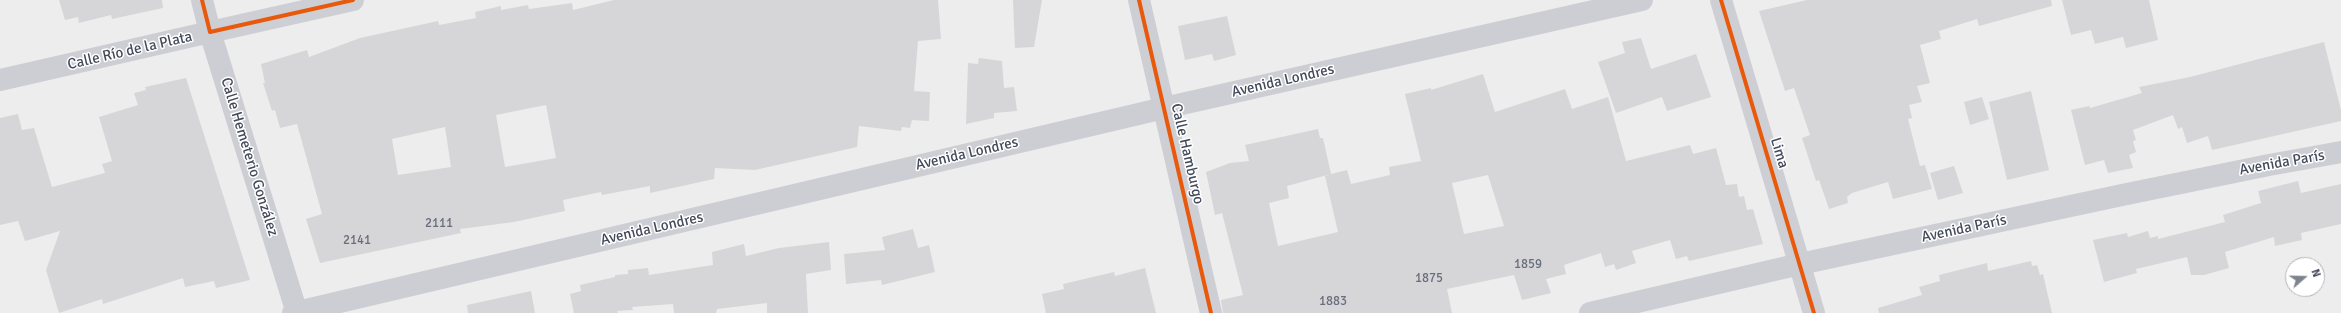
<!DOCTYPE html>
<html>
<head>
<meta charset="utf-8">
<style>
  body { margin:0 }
  #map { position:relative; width:2341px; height:313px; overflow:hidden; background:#eeeded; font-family:Signika,sans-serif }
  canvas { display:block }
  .north { position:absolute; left:2285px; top:257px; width:40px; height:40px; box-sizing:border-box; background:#fff; border:1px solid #b4b7bd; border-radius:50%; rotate:70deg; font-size:11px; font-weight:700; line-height:16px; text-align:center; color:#434a5b }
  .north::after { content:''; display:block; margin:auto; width:14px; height:18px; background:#7f838e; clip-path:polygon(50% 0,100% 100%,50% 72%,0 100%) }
</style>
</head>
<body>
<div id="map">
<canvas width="2341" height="313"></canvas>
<div class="north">N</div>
</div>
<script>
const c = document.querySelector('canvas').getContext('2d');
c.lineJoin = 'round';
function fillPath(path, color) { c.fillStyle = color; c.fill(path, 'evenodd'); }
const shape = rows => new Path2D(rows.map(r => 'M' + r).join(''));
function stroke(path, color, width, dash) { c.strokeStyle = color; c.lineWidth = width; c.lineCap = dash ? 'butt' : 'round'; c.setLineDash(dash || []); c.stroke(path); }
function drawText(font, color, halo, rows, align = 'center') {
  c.font = font + ' Signika,sans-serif'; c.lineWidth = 3; c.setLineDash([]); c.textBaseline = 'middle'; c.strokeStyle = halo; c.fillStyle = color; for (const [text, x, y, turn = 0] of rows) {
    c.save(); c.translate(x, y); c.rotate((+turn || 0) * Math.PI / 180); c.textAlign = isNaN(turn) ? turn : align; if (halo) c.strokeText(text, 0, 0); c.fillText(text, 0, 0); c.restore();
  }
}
const building = shape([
  [59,0,162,0,163,8,112,19,111,15,79,23,78,17,65,20],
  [614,0,938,0,941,39,918,41,914,91,930,92,929,121,912,120,910,128,902,127,901,131,859,126,857,147,755,170,715,168,714,179,650,193,650,186,602,195,601,192,563,200,565,211,514,222,460,229,461,233,320,263,306,219,322,214,297,124,280,128,275,110,272,111,263,83,265,83,261,64,307,50,309,57,360,38,438,21,439,25,476,18,475,12,501,6,501,10,528,5,529,9,572,3,573,10],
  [546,105,556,158,505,167,496,115],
  [445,127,451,167,398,175,392,139],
  [1013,0,1042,0,1034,47,1015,48],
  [1807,0,2051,0,2052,6,1979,26,1977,19,1939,31,1941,39,1920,45,1930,83,1917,86,1922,102,1909,105,1912,118,1908,119,1920,166,1925,165,1932,189,1893,199,1888,182,1852,193,1847,197,1848,203,1829,209,1819,180,1816,181,1802,138,1810,135,1794,88,1785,91,1759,11],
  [2062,0,2149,0,2158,40,2126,48,2123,37,2095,44,2091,30,2071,35],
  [1227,16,1236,55,1214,61,1212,54,1185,60,1178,26],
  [1641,38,1651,69,1696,54,1711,97,1667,111,1662,97,1616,113,1598,62,1625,53,1622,42],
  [2324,42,2341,110,2341,121,2212,150,2208,136,2187,143,2182,127,2178,129,2173,115,2133,130,2136,140,2133,141,2136,152,2129,155,2133,168,2108,173,2104,160,2085,165,2071,110,2089,106,2090,108,2142,93,2139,87,2190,77],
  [979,58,1002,61,1004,88,1014,87,1017,111,994,113,994,118,966,124,968,63,978,64],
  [1483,74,1495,112,1565,89,1572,109,1608,97,1626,161,1690,145,1693,154,1716,148,1726,185,1737,184,1739,197,1744,196,1747,210,1753,209,1763,244,1689,261,1687,256,1676,259,1670,240,1632,251,1636,263,1616,270,1614,264,1605,267,1601,253,1564,265,1566,274,1546,279,1551,293,1522,300,1514,275,1447,289,1452,313,1223,313,1221,300,1243,295,1222,213,1215,215,1206,172,1230,163,1249,161,1245,145,1318,129,1320,138,1323,138,1331,174,1347,170,1351,184,1390,175,1389,167,1421,161,1405,94,1431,88,1431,90],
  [1331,174,1325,176,1338,232,1278,246,1269,203,1289,198,1287,186],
  [1488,175,1504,226,1464,234,1452,183],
  [186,78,250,280,216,288,214,281,185,287,183,278,103,304,102,299,59,313,46,270,60,231,25,241,18,221,0,225,0,118,18,114,22,130,34,128,52,187,105,173,102,164,112,161,99,117,138,105,134,93,146,90,145,87],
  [2031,91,2049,170,2007,180,1989,102],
  [1982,97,1989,119,1970,125,1964,102],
  [1954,166,1963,193,1938,200,1930,173],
  [2298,181,2301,193,2341,184,2341,224,2301,233,2302,240,2275,246,2274,237,2225,252,2229,268,2204,275,2191,275,2187,257,2136,269,2137,273,2104,282,2093,240,2127,233,2128,237,2148,231,2150,238,2158,236,2158,239,2225,222,2223,215,2261,203,2258,191],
  [913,229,918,248,929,245,935,272,882,285,881,280,846,284,844,254,885,250,882,237],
  [829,242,831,270,806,274,808,313,767,313,767,303,717,309,716,313,674,313,673,304,632,307,633,310,617,311,618,313,574,313,570,294,581,291,580,285,615,277,615,275,628,274,628,270,648,268,649,275,713,265,712,252,744,244,746,256,779,248],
  [2031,261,2032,266,2037,265,2040,275,2043,274,2052,313,1879,313,1878,308,1922,295,1919,287,1940,281,1939,275,1987,263,1988,271],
  [1145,268,1156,313,1046,313,1042,294,1064,289,1063,284,1114,272,1115,276],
  [531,291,535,313,468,313,467,305]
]);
const street = shape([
  [202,0,210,32,353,0],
  [1139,0,1211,313],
  [1721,0,1814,313]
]);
const secondary = shape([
  [0,80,210,32,297,313],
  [293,313,1164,108,1642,0],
  [1590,313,1800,264,2122,195,2269,165,2341,152]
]);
const cycleway = shape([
  [202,0,210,32,353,0],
  [1139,0,1211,313],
  [1721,0,1814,313]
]);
const numberNames = [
  ["2111",439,224],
  ["2141",357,241],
  ["1859",1528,265],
  ["1875",1429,279],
  ["1883",1333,302]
];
const streetNames = [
  ["Calle Río de la Plata",130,51,-13],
  ["Avenida Londres",1283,81,-13],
  ["Lima",1779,153,73],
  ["Avenida Londres",967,154,-13],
  ["Calle Hamburgo",1187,154,77],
  ["Calle Hemeterio González",249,157,73],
  ["Avenida París",2282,163,-10],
  ["Avenida Londres",652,229,-13],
  ["Avenida París",1964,229,-12]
];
fillPath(building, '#d6d6d9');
stroke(street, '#cecfd4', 22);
stroke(secondary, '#ccced4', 22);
stroke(cycleway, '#e8590c', 4);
drawText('13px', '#696e7c', null, numberNames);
drawText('15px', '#434a5b', '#fff', streetNames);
</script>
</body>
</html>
